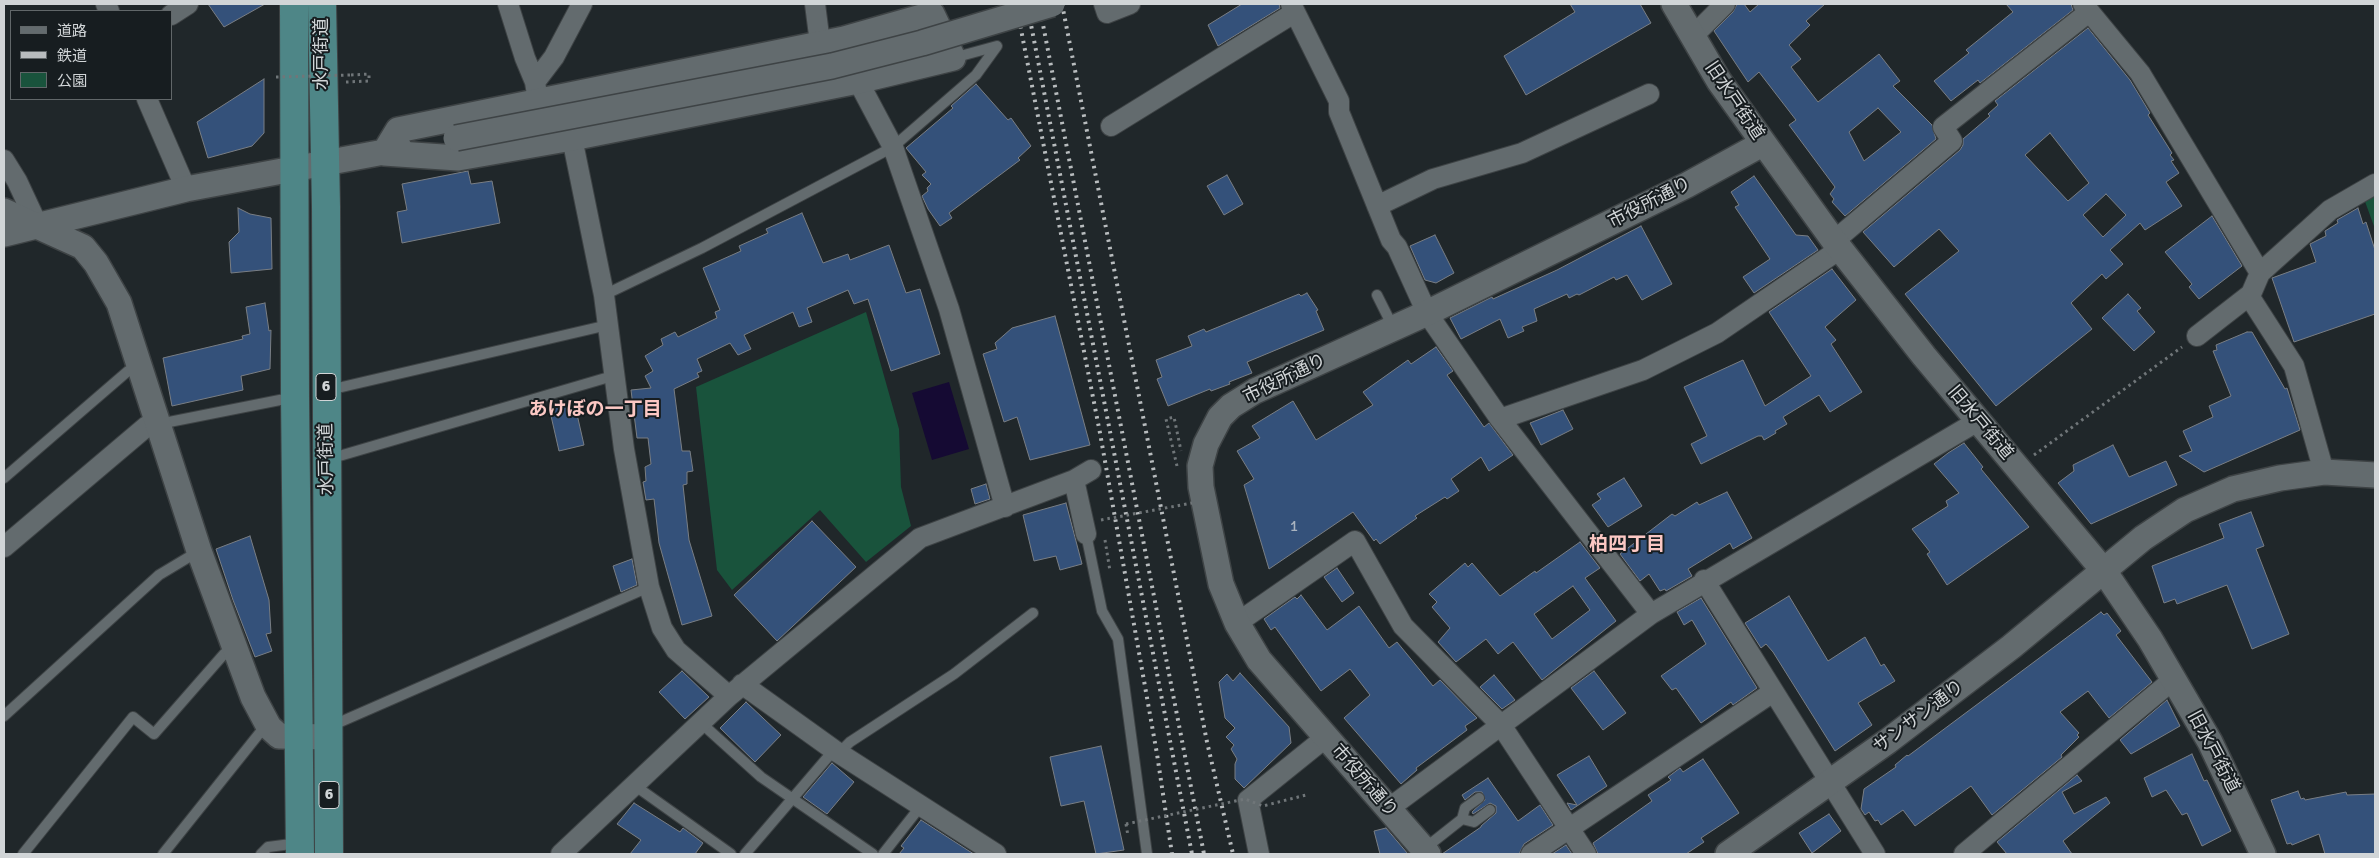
<!DOCTYPE html>
<html>
<head>
<meta charset="utf-8">
<style>
  body { margin:0 }
  #map { position:relative; width:2379px; height:858px; overflow:hidden; background:#20272a; font-family:Signika,"Noto Sans JP",sans-serif }
  canvas { display:block }
  .frame { position:absolute; inset:0; border:5px solid #d1d5d7; pointer-events:none }
  .legend { position:absolute; left:10px; top:10px; width:162px; height:90px; box-sizing:border-box; background:#171d20; border:1px solid #616769; margin:0; padding:6px 9px; list-style:none; font-size:15px; color:#d1d5d7 }
  .legend li { display:flex; align-items:center; gap:10px; height:25px }
  .legend b { width:25px; border:1px solid #616769 }
</style>
</head>
<body>
<div id="map">
<canvas width="2379" height="858"></canvas>
<div class="frame"></div>
<ul class="legend">
<li><b style="height:6px;background:#636b6e"></b>道路</li>
<li><b style="height:6px;background:#b8bcbe"></b>鉄道</li>
<li><b style="height:14px;background:#19533c"></b>公園</li>
</ul>
</div>
<script>
const c = document.querySelector('canvas').getContext('2d');
c.lineJoin = 'round';
function fillPath(path, color) { c.fillStyle = color; c.fill(path, 'evenodd'); }
const shape = rows => new Path2D(rows.map(r => 'M' + r).join(''));
function stroke(path, color, width, dash) { c.strokeStyle = color; c.lineWidth = width; c.lineCap = dash ? 'butt' : 'round'; c.setLineDash(dash || []); c.stroke(path); }
function drawText(font, color, halo, rows, align = 'center') {
  c.font = font + ' Signika,"Noto Sans JP",sans-serif'; c.lineWidth = 4; c.setLineDash([]); c.textBaseline = 'middle'; c.strokeStyle = halo; c.fillStyle = color; for (const [text, x, y, turn = 0] of rows) {
    c.save(); c.translate(x, y); c.rotate((+turn || 0) * Math.PI / 180); c.textAlign = isNaN(turn) ? turn : align; if (halo) c.strokeText(text, 0, 0); c.fillText(text, 0, 0); c.restore();
  }
}
const green = shape([
  [2375,189,2375,229,2363,196],
  [866,312,899,429,901,487,911,526,866,562,820,510,732,590,717,570,696,387]
]);
const water = shape([
  [949,382,969,449,932,460,912,393]
]);
const building = shape([
  [208,4,265,4,224,27,208,4],
  [1242,4,1279,4,1280,8,1218,46,1208,25,1242,4],
  [1570,4,1640,4,1651,23,1526,95,1504,56,1575,12,1570,4],
  [1737,4,1744,4,1750,12,1759,4,1825,4,1806,21,1810,25,1789,45,1801,59,1791,67,1818,102,1879,54,1900,81,1893,86,1932,125,1936,139,1845,216,1832,202,1834,199,1830,194,1835,187,1789,125,1796,120,1759,72,1748,82,1714,31,1733,12,1737,4],
  [1878,108,1901,132,1864,161,1849,132,1878,108],
  [2006,4,2071,4,2073,10,1980,83,1978,80,1951,101,1934,81,1969,53,1966,50,2013,12,2006,4],
  [2088,28,2130,80,2150,113,2148,115,2172,153,2170,155,2174,160,2171,161,2179,173,2166,182,2182,206,2145,230,2140,223,2110,250,2123,264,2106,279,2102,274,2071,303,2092,329,1996,406,1905,294,1959,251,1939,229,1894,267,1863,232,1960,150,1963,145,1963,139,1990,116,1988,114,1998,105,1995,101,2088,28],
  [2050,133,2089,183,2068,201,2025,155,2050,133],
  [2106,194,2126,215,2103,237,2083,215,2106,194],
  [264,79,264,133,252,146,208,158,197,122,264,79],
  [976,84,1008,120,1011,118,1031,146,1018,158,1020,160,949,213,952,218,940,226,928,209,922,196,928,191,927,188,931,184,922,175,926,172,906,148,953,108,951,106,976,84],
  [468,171,471,184,492,181,500,223,402,243,397,212,407,210,402,184,468,171],
  [1227,175,1243,204,1224,215,1207,186,1227,175],
  [1754,176,1796,235,1808,236,1818,250,1754,293,1743,277,1770,259,1735,207,1739,205,1731,192,1754,176],
  [238,208,250,214,271,218,272,269,231,273,229,242,239,232,238,208],
  [2358,208,2363,224,2366,222,2375,250,2375,314,2294,342,2272,278,2316,262,2310,244,2326,236,2325,231,2338,223,2337,220,2358,208],
  [802,213,823,263,848,254,850,260,889,245,906,293,920,289,940,354,891,371,868,299,854,304,848,290,807,308,812,322,799,327,793,312,744,335,751,349,738,355,730,343,697,359,702,371,697,373,699,377,674,389,682,451,690,451,693,471,687,472,687,484,683,485,689,540,712,616,682,625,659,543,654,499,646,500,643,482,646,481,645,467,651,464,648,438,637,438,631,390,651,388,645,376,653,371,645,356,663,345,661,339,675,332,678,337,717,318,715,312,720,310,703,268,741,251,739,246,768,233,766,229,802,213],
  [2212,216,2242,266,2199,299,2189,287,2192,284,2165,252,2212,216],
  [1641,226,1672,284,1642,300,1627,275,1616,280,1614,277,1579,295,1577,294,1569,298,1567,294,1534,309,1537,321,1522,327,1524,331,1508,338,1500,319,1461,339,1450,318,1492,297,1493,299,1557,270,1641,226],
  [1435,235,1454,273,1436,283,1425,280,1410,246,1435,235],
  [1832,269,1856,300,1825,327,1836,340,1831,344,1862,392,1830,412,1819,395,1783,417,1787,424,1775,431,1776,433,1764,440,1762,436,1758,436,1701,464,1691,444,1707,436,1684,387,1743,360,1765,406,1811,376,1769,312,1832,269],
  [1307,293,1318,310,1316,311,1324,330,1247,362,1252,373,1229,382,1230,384,1211,391,1210,389,1168,406,1157,379,1162,377,1156,360,1192,346,1188,336,1204,329,1206,332,1299,294,1301,296,1307,293],
  [2128,294,2141,308,2137,311,2155,332,2134,351,2102,318,2128,294],
  [265,303,269,331,271,330,270,369,241,376,243,390,172,406,163,358,243,339,242,336,250,334,246,307,265,303],
  [1055,316,1090,445,1030,460,1017,417,1004,422,983,354,997,349,995,343,1012,328,1055,316],
  [2247,332,2252,332,2285,389,2287,388,2300,430,2204,472,2179,456,2192,451,2183,431,2213,417,2209,406,2231,396,2213,351,2217,350,2216,345,2247,332],
  [1436,347,1453,371,1447,375,1484,427,1489,423,1513,455,1489,471,1481,457,1451,479,1459,491,1447,499,1445,497,1415,516,1417,518,1380,544,1376,539,1374,541,1353,512,1269,569,1244,485,1254,479,1237,451,1260,438,1252,426,1293,401,1316,440,1373,405,1363,392,1408,360,1411,364,1436,347],
  [574,401,584,445,559,451,549,407,574,401],
  [1563,410,1573,429,1541,445,1530,423,1563,410],
  [1964,443,1983,467,1981,469,2029,527,1947,585,1927,554,1930,552,1912,529,1948,506,1946,501,1959,493,1934,464,1948,453,1964,443],
  [2113,445,2129,477,2166,461,2177,485,2091,524,2058,483,2074,471,2073,465,2113,445],
  [1624,478,1642,506,1608,527,1592,505,1601,499,1597,494,1624,478],
  [986,484,990,499,975,504,971,489,986,484],
  [1727,492,1752,538,1733,549,1730,543,1688,569,1692,576,1666,591,1665,589,1660,591,1649,574,1640,581,1620,554,1672,514,1675,516,1697,502,1699,505,1727,492],
  [1066,503,1082,564,1060,570,1056,556,1034,561,1023,515,1066,503],
  [2251,512,2264,546,2256,549,2289,634,2252,649,2227,585,2177,604,2175,599,2164,603,2152,566,2224,538,2219,524,2251,512],
  [812,521,856,567,777,641,734,595,812,521],
  [250,536,269,600,271,633,266,634,272,651,255,657,233,600,216,549,250,536],
  [1580,542,1600,568,1585,578,1616,621,1542,680,1513,642,1498,654,1486,639,1456,662,1438,642,1450,628,1432,607,1437,602,1429,594,1465,563,1468,567,1472,563,1500,596,1535,571,1536,573,1580,542],
  [1573,586,1590,610,1552,639,1534,614,1573,586],
  [632,559,637,585,621,592,613,566,632,559],
  [1337,568,1354,593,1342,602,1324,577,1337,568],
  [1301,595,1327,630,1359,606,1389,648,1397,642,1433,686,1440,680,1477,718,1465,726,1467,730,1416,768,1417,770,1401,784,1344,718,1370,695,1350,669,1321,691,1275,627,1271,630,1264,619,1295,597,1297,599,1301,595],
  [1789,596,1828,661,1865,637,1881,666,1884,664,1895,681,1858,703,1872,725,1835,751,1773,652,1766,644,1761,648,1745,623,1789,596],
  [1701,598,1757,688,1733,705,1731,702,1701,723,1676,688,1672,690,1661,676,1706,644,1692,620,1684,625,1677,612,1701,598],
  [2101,612,2104,615,2107,613,2121,631,2116,635,2152,682,2109,718,2088,691,2060,712,2079,733,2077,735,2079,737,2061,755,2062,757,1992,815,1971,786,1915,826,1903,810,1881,825,1878,820,1875,821,1869,812,1865,815,1861,809,1864,789,1896,767,1895,765,1907,755,1908,756,2101,612],
  [682,671,709,697,685,719,659,692,682,671],
  [1594,671,1626,713,1603,730,1571,688,1594,671],
  [1240,673,1289,727,1291,743,1244,788,1235,779,1235,764,1237,759,1231,749,1234,745,1226,737,1235,728,1225,718,1219,682,1227,674,1233,681,1240,673],
  [1494,675,1515,700,1502,709,1480,687,1494,675],
  [2167,700,2180,726,2131,754,2120,740,2167,700],
  [746,702,781,735,755,762,720,728,746,702],
  [1101,746,1124,850,1096,854,1084,801,1061,806,1050,757,1101,746],
  [2192,754,2204,781,2207,780,2231,831,2202,846,2187,813,2182,815,2166,790,2152,797,2144,778,2192,754],
  [1589,756,1607,786,1571,810,1567,803,1577,805,1557,775,1589,756],
  [1703,759,1739,813,1701,838,1704,842,1686,854,1598,854,1593,843,1652,801,1648,795,1671,780,1668,777,1680,768,1683,772,1703,759],
  [832,763,854,782,827,814,803,797,832,763],
  [2077,775,2082,781,2062,792,2074,814,2106,797,2110,803,2063,841,2072,854,2007,854,1997,842,2077,775],
  [1488,778,1518,821,1540,805,1553,825,1524,844,1519,854,1442,854,1481,827,1481,826,1496,813,1496,806,1490,803,1473,814,1472,812,1485,800,1482,792,1475,792,1465,800,1462,795,1488,778],
  [2298,791,2301,799,2304,798,2305,800,2346,792,2347,795,2375,794,2375,854,2325,854,2319,834,2292,845,2291,843,2287,844,2271,800,2298,791],
  [634,803,680,832,683,828,703,843,695,854,630,854,641,840,617,824,634,803],
  [1829,814,1841,831,1812,853,1799,833,1829,814],
  [921,820,969,851,974,854,899,854,904,848,901,846,921,820],
  [1386,828,1408,854,1380,854,1374,831,1386,828],
  [1566,845,1572,854,1552,854,1566,845]
]);
const path = shape([
  [346,82,369,81,369,74,351,75],
  [2034,455,2182,347],
  [1177,466,1166,419,1174,417,1181,451],
  [1105,540,1110,571],
  [1126,824,1128,836]
]);
const service = shape([
  [604,295,702,248,893,147,976,75,997,46,953,58],
  [1377,295,1393,327],
  [329,390,608,325],
  [159,424,295,397],
  [329,459,616,375],
  [4,478,128,371,140,367],
  [1086,534,1102,611,1118,639,1147,854],
  [4,716,159,575,199,551],
  [700,722,761,777,873,854],
  [331,726,649,587],
  [839,753,850,742,954,674,1033,613],
  [634,785,731,854],
  [1462,819,1465,808,1479,798],
  [1424,849,1462,819,1474,822,1490,810],
  [23,854,133,717,154,734,224,654,234,650],
  [163,854,262,730,269,727],
  [261,854,268,847,299,843],
  [745,854,834,750],
  [883,854,920,807]
]);
const minor = shape([
  [106,4,109,11],
  [508,4,525,58,535,82],
  [815,4,820,43],
  [1104,4,1107,13,1130,4],
  [1291,4,1339,101,1339,112,1391,240,1397,247,1427,313,1500,419,1651,614],
  [2083,4,2140,73,2260,273],
  [171,15,188,4],
  [1692,37,1725,4],
  [853,67,858,81,893,147,949,309,1005,507],
  [147,99,186,189],
  [538,101,535,82,554,57,582,4],
  [1111,126,1294,13],
  [572,138,604,295,624,449,649,587,662,628,676,650,729,696],
  [4,160,17,181,38,226],
  [1377,206,1433,179,1522,153,1649,94],
  [1834,241,1952,141,1943,127,2089,12],
  [2197,336,2251,294],
  [1500,419,1643,370,1717,333,1840,249],
  [2324,472,2294,366,2251,299,2251,294,2260,273,2309,229,2330,210,2375,184],
  [1074,480,1091,470],
  [4,547,147,426,159,424],
  [1704,580,1875,854],
  [1237,623,1355,541,1403,626,1501,725,1586,854],
  [742,684,834,750,996,854],
  [1388,809,1651,614,1978,421],
  [561,854,729,696,920,538,1074,480,1086,534],
  [1259,854,1248,800,1325,738],
  [1531,854,1773,692],
  [1964,854,2174,679]
]);
const tertiary = shape([
  [1674,4,1719,81,1834,241,1924,356,2104,571,2150,639,2210,742,2263,854],
  [932,14,953,58,858,81,572,138,458,158,384,153,398,130,844,39,932,14],
  [4,211,83,247,96,263,119,303,199,551,253,697,269,727,279,736,329,737],
  [4,234,186,189,400,149],
  [1428,854,1259,660,1237,623,1221,584,1201,487,1200,466,1206,444,1220,417,1231,406,1255,391,1427,313,1687,185,1762,144],
  [1728,854,1888,741,2011,647,2143,538,2185,510,2233,489,2280,478,2324,472,2375,475]
]);
const trunk = shape([
  [294,4,295,397,300,854],
  [322,4,326,207,329,854]
]);
const rail = shape([
  [1016,4,1100,433,1157,754,1172,854],
  [1027,4,1192,854],
  [1039,4,1204,854],
  [1062,4,1207,742,1233,854]
]);
const pathBridge = shape([
  [276,77,351,75],
  [1101,520,1192,503],
  [1126,824,1245,799,1263,806,1306,795]
]);
const tertiaryBridge = shape([
  [456,138,832,66,922,43,1052,4]
]);
const numberNames = [
  ["1",1294,527]
];
const shields = [
  [326,387,20],
  [329,795,20]
];
const shieldNames = [
  ["6",326,387],
  ["6",329,795]
];
const streetNames = [
  ["水戸街道",322,54,-90],
  ["旧水戸街道",1734,101,56],
  ["市役所通り",1650,203,-27],
  ["市役所通り",1285,379,-26],
  ["旧水戸街道",1980,423,50],
  ["水戸街道",327,459,-91],
  ["サンサン通り",1919,717,-37],
  ["旧水戸街道",2213,752,62],
  ["市役所通り",1364,781,49]
];
const neighbourhoodNames = [
  ["あけぼの一丁目",595,410],
  ["柏四丁目",1627,545]
];
fillPath(green, '#19533c');
fillPath(water, '#150a33');
fillPath(building, '#34517a');
stroke(building, '#797e84', 1);
stroke(service, '#3e4345', 12);
stroke(minor, '#3e4345', 22);
stroke(tertiary, '#3e4345', 28);
stroke(trunk, '#3e4345', 30);
stroke(path, '#707679', 3, [2.5, 4]);
stroke(service, '#636b6e', 10);
stroke(minor, '#636b6e', 20);
stroke(tertiary, '#636b6e', 25);
stroke(trunk, '#4e8687', 28);
stroke(rail, '#b8bcbe', 4, [2.5, 5]);
stroke(tertiaryBridge, '#3e4345', 28, []);
stroke(pathBridge, '#707679', 3, [2.5, 4]);
stroke(tertiaryBridge, '#636b6e', 25);
drawText('15px', '#aab4c0', null, numberNames);
for (const [x, y, w] of shields) { const box = new Path2D(); box.roundRect(x - w / 2, y - 13.5, w, 27, 4); c.fillStyle = '#171d20'; c.fill(box); stroke(box, '#d1d5d7', 1); }
drawText('bold 16px', '#d1d5d7', null, shieldNames);
drawText('18px', '#d1d5d7', '#171d20', streetNames);
drawText('bold 19px', '#fcc8c4', '#171d20', neighbourhoodNames);
</script>
</body>
</html>
